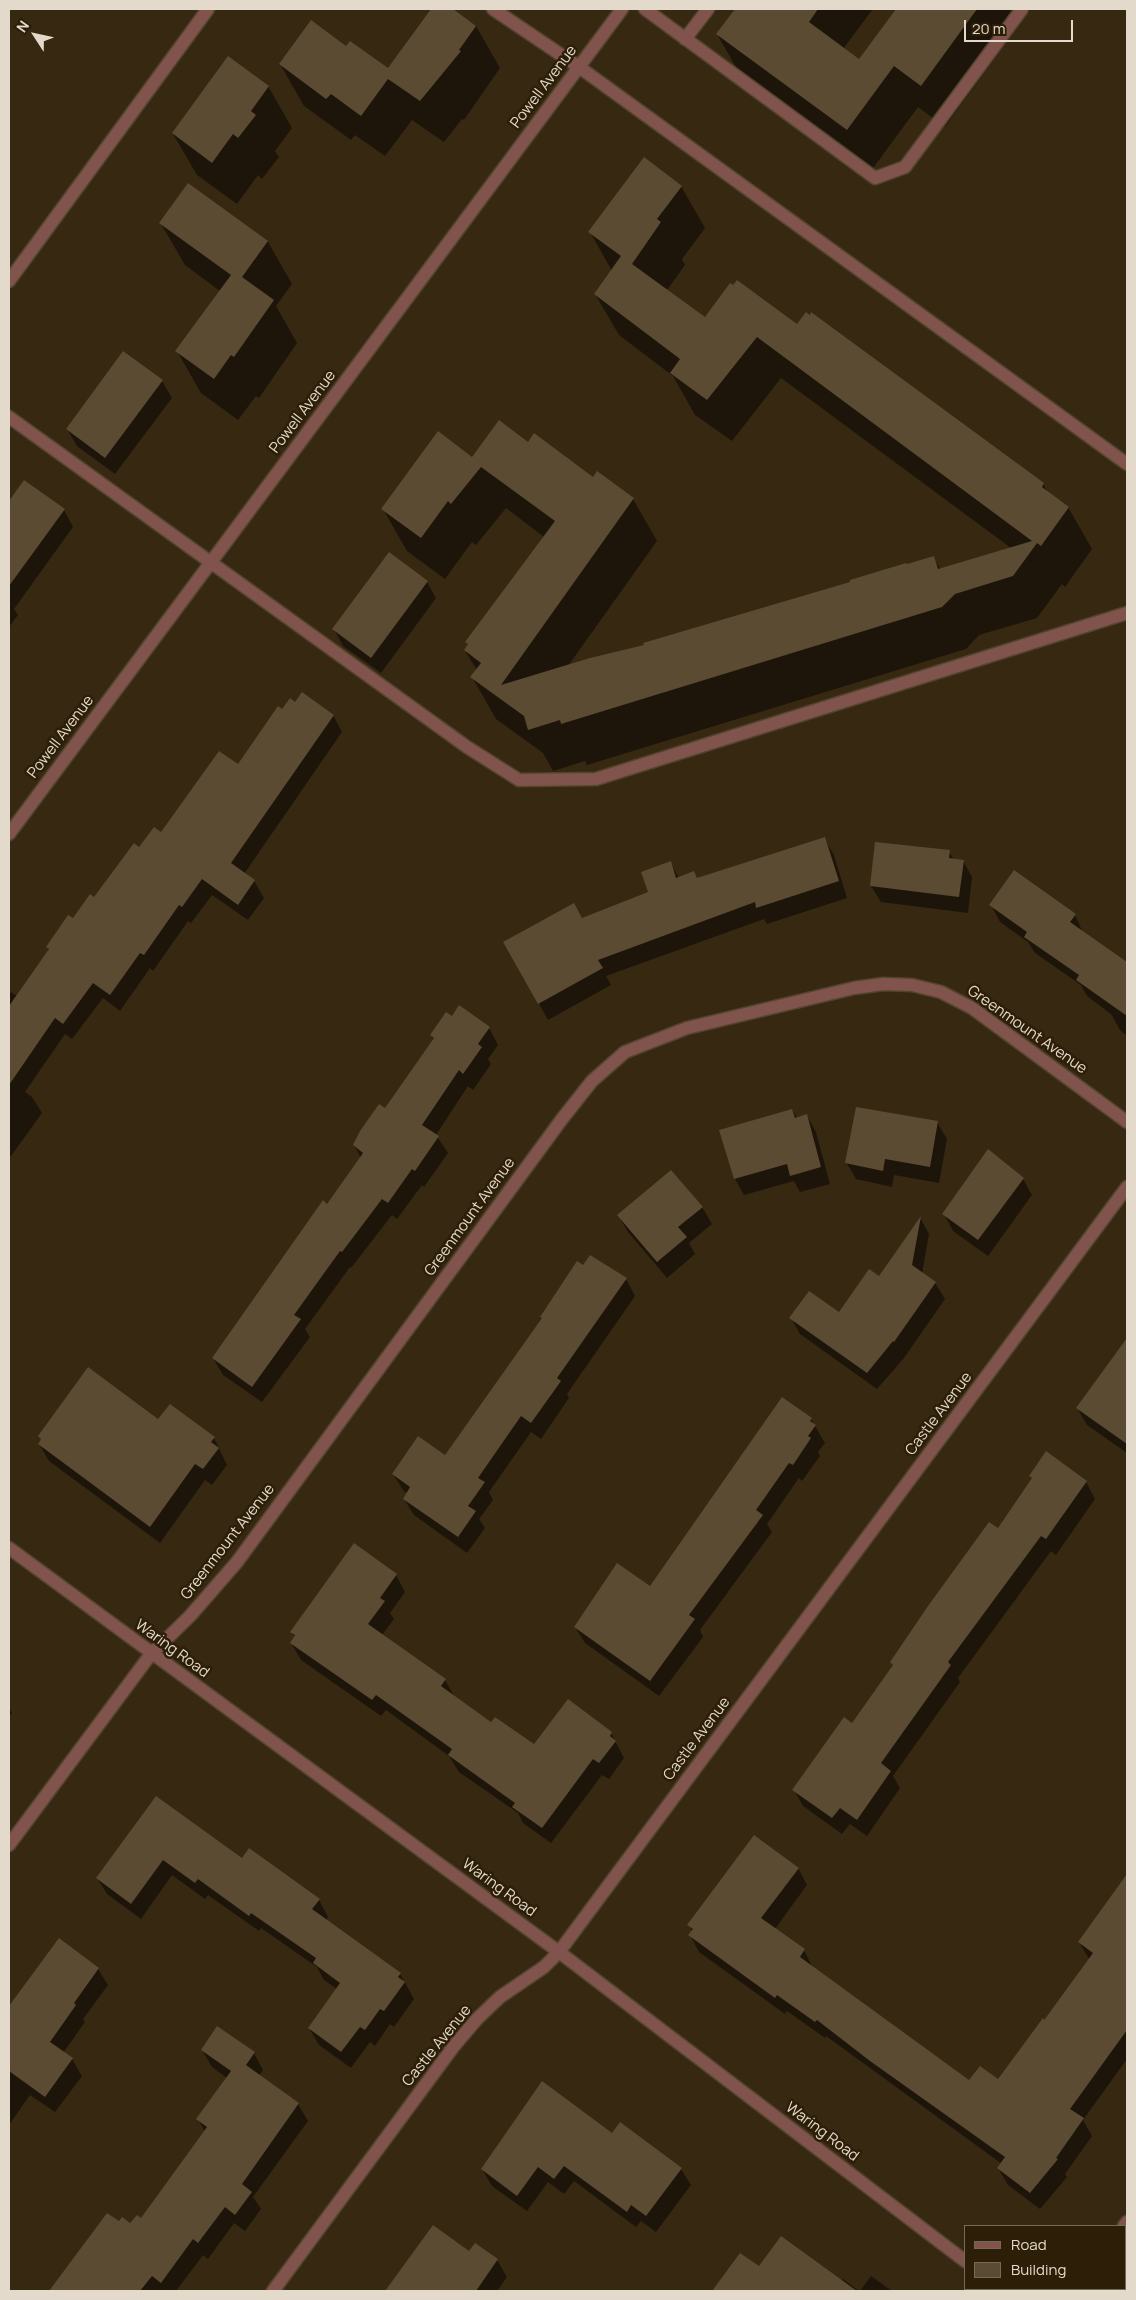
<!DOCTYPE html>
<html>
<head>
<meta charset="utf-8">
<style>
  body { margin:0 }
  #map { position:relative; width:1136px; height:2300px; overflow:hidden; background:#372811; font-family:Manrope,sans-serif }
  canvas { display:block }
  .frame { position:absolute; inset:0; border:10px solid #e3dacc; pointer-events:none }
  .legend { position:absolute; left:964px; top:2225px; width:162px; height:65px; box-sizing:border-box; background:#2d1e07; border:1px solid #766956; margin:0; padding:6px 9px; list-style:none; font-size:15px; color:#e3dacc }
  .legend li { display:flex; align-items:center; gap:10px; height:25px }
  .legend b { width:25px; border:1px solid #766956 }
  .north { position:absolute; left:10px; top:10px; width:50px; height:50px; -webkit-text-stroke:4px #2d1e07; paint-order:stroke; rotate:305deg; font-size:14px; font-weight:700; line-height:20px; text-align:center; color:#e3dacc }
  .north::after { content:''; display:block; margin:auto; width:18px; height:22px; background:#e3dacc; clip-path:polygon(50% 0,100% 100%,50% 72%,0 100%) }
  .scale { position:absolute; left:964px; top:20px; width:109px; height:22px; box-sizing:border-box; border:2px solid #e3dacc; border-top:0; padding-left:6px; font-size:15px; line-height:18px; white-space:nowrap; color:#e3dacc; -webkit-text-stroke:4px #2d1e07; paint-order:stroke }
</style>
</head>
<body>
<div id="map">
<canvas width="1136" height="2300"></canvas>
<div class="frame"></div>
<ul class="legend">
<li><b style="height:6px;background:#80544c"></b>Road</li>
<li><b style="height:14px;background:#5b4b33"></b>Building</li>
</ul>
<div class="north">N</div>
<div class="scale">20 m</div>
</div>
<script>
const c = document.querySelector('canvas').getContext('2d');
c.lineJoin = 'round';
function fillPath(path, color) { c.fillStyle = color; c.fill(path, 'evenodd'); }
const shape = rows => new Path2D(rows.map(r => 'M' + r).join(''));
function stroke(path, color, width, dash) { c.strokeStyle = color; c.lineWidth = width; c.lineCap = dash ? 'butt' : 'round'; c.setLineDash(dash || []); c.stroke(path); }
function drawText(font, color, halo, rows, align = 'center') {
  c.font = font + ' Manrope,sans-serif'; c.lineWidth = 5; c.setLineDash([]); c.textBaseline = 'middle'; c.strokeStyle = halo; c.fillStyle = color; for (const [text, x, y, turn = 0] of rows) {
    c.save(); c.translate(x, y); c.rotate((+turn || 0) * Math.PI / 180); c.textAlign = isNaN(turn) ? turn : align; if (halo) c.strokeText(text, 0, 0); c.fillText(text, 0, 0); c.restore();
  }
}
const shadow = shape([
  [432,9,451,9,476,26,500,68,464,120,462,119,444,142,412,120,385,156,355,135,351,140,304,106,280,64,347,48,389,70],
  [736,9,873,9,843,49,859,61,898,9,1031,9,945,127,918,107,871,171,741,76,717,34],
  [268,86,292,128,275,151,279,157,262,179,258,175,237,204,197,175,173,134],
  [188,185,268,242,292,284,276,306,297,343,259,398,256,396,238,420,201,393,177,351,220,291,185,265,161,224],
  [681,186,705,228,682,259,685,265,667,290,705,318,797,326,1043,484,1049,494,1068,507,1092,549,1065,587,1062,584,1037,618,979,635,966,649,587,765,585,761,553,771,543,753,496,719,472,677,477,670,465,651,469,646,467,642,544,537,506,508,476,545,472,542,445,579,407,551,383,509,472,458,528,443,593,478,597,473,633,499,657,541,568,666,646,646,933,557,941,570,1011,548,781,378,732,441,695,415,673,376,619,335,595,294,612,271,590,232],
  [162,381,172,398,115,474,77,446,67,429],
  [24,481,64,510,73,527,14,609,18,615,9,627,9,502],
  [427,582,436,598,381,673,343,646,334,629],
  [295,703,333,715,342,732,244,874,254,881,264,898,248,920,212,895,191,923,188,921,153,971,150,968,120,1011,103,998,72,1039,65,1034,25,1092,32,1097,42,1113,11,1156,9,1155,9,995,11,992,17,996,49,950,47,947,140,849,161,834,238,766,283,710],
  [824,839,834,855,847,898,767,924,764,919,606,976,611,985,548,1020,505,942,582,919,650,893,670,862,679,878,697,880],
  [949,852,954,860,963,861,972,877,968,913,881,902,871,886],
  [991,905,1075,915,1083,933,1127,964,1127,1036,1120,1030,1111,1014,1087,996,1081,985,1035,953,1028,942,1000,922],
  [452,1017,489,1028,498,1045,488,1059,491,1064,473,1090,468,1086,436,1135,448,1153,424,1187,422,1185,397,1219,392,1215,351,1268,350,1267,305,1329,310,1337,262,1402,223,1375,213,1358,361,1158,354,1145,386,1110,434,1040,432,1035],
  [792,1110,797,1118,807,1116,816,1132,830,1184,800,1192,794,1181,744,1195,735,1179],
  [937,1122,947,1139,939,1183,894,1175,892,1187,856,1179,846,1162],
  [1023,1179,1032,1195,988,1256,953,1231,944,1214],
  [702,1207,712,1224,689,1243,695,1254,667,1278,628,1232,618,1215],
  [921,1219,929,1234,922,1274,935,1283,945,1299,904,1358,877,1389,800,1334,791,1318,839,1314,879,1277],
  [626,1279,635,1296,567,1394,569,1398,541,1439,531,1432,489,1492,493,1500,479,1519,485,1528,467,1553,414,1515,404,1499,408,1494,403,1490,393,1474,446,1456,542,1319,541,1317],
  [1118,1352,1127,1358,1127,1453,1087,1425,1077,1408],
  [811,1419,825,1443,818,1452,820,1456,802,1481,799,1478,767,1524,772,1532,700,1630,703,1637,659,1696,585,1643,575,1627,650,1588],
  [159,1421,214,1438,227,1465,212,1485,205,1480,160,1543,49,1461,39,1444,42,1441,39,1436],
  [1030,1476,1086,1482,1095,1499,1056,1555,1051,1551,958,1678,960,1682,893,1776,900,1788,867,1836,850,1824,842,1834,803,1806,794,1790,853,1725,893,1666,891,1662,998,1530,1033,1480],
  [396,1575,405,1592,390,1613,394,1619,382,1635,445,1680,454,1696,492,1723,534,1746,611,1733,624,1758,609,1779,602,1775,551,1843,523,1823,518,1813,459,1772,449,1756,386,1710,381,1716,301,1660,291,1643,295,1638,292,1632],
  [9,1708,12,1713,9,1717],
  [157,1798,242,1860,319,1900,328,1917,326,1921,400,1974,414,1999,394,2027,390,2024,375,2046,370,2042,351,2068,319,2045,309,2028,337,1989,324,1980,317,1967,261,1928,259,1931,208,1895,205,1899,172,1875,141,1919,107,1894,97,1878],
  [798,1868,807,1885,775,1929,804,1950,813,1968,970,2082,999,2081,1089,1959,1079,1942,1127,1875,1127,2059,1083,2120,1092,2136,1065,2174,1067,2177,1040,2209,1008,2185,998,2168,1002,2164,826,2036,825,2038,787,2011,785,2014,699,1952,690,1935,692,1931,689,1925],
  [59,1940,98,1969,108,1985,83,2019,85,2022,63,2053,72,2059,82,2076,55,2112,30,2095,9,2125,9,2009],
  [202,2050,254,2053,263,2070,259,2076,298,2104,308,2121,253,2197,261,2209,245,2231,234,2223,208,2259,203,2255,176,2291,51,2291,107,2214,119,2223,131,2225,142,2220,205,2132,198,2119,227,2078,212,2067],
  [612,2134,681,2169,691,2185,656,2232,641,2221,636,2227,574,2181,564,2194,548,2182,527,2211,492,2186,482,2169],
  [433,2227,470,2253,497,2260,507,2277,497,2291,386,2291],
  [759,2268,841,2281,843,2279,859,2291,720,2291,717,2287],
  [871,2276,892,2291,860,2291]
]);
const building = shape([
  [431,9,453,9,476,26,459,50,461,51,420,101,388,79,361,116,331,94,326,99,279,64,311,20,346,46,350,41,388,68],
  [735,9,818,9,809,22,859,59,896,9,977,9,921,86,894,66,847,130,716,34],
  [228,56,269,86,251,111,256,115,238,138,233,134,212,163,172,133],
  [644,157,682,186,657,219,661,222,632,264,705,317,730,283,733,285,737,280,797,324,806,312,810,315,811,312,1044,483,1042,487,1069,507,1041,546,1037,543,1013,576,955,594,942,607,561,724,560,720,528,730,524,716,470,677,481,663,464,650,468,644,465,642,555,521,481,467,451,504,448,501,421,538,381,509,438,431,472,457,499,420,528,442,534,433,593,477,597,471,634,498,501,685,590,658,644,645,643,643,850,582,850,580,906,563,907,564,934,556,938,569,1032,541,757,337,707,400,670,373,680,359,594,294,621,256,588,232],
  [188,183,268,241,242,277,274,300,234,357,231,355,214,379,175,351,231,275,159,223],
  [123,351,163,380,105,458,66,429],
  [24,480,65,509,9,586,9,501],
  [389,552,428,581,371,658,332,629],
  [302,692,334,715,231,863,255,880,238,905,202,879,182,907,179,905,144,955,140,953,110,995,93,983,63,1024,55,1018,9,1085,9,1006,49,949,46,947,68,915,73,918,90,894,94,897,134,843,139,847,154,827,161,832,219,751,238,764,278,706,282,709,290,698,295,702],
  [825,837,839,881,756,908,755,902,598,960,603,968,538,1004,503,942,574,903,582,918,648,892,641,872,671,861,676,878,694,871,697,878],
  [875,842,950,850,949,858,964,860,959,897,870,886],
  [1014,870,1076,914,1070,922,1127,962,1127,1016,1076,980,1079,975,1024,937,1027,932,989,905],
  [459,1005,490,1027,478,1044,482,1047,463,1074,459,1070,422,1125,439,1136,415,1171,412,1169,388,1203,382,1199,342,1252,340,1251,294,1315,301,1319,252,1387,212,1358,323,1200,327,1204,363,1153,353,1145,360,1131,379,1104,385,1108,434,1038,430,1035,446,1012,452,1016],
  [856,1107,938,1121,930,1167,885,1159,883,1171,845,1163],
  [792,1109,795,1118,807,1114,821,1167,790,1176,787,1164,734,1179,719,1130],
  [988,1149,1024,1178,978,1240,942,1214],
  [671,1170,703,1207,678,1227,687,1237,657,1262,617,1215],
  [921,1216,912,1265,936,1282,894,1342,893,1341,867,1373,789,1318,809,1291,839,1312,869,1269,879,1276],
  [590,1255,627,1278,557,1378,561,1381,531,1423,521,1416,478,1478,485,1482,468,1506,476,1511,458,1537,403,1499,410,1487,392,1474,418,1436,445,1455,542,1318,540,1317,577,1261,583,1265],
  [1127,1338,1127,1444,1076,1408],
  [88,1367,158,1419,170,1404,215,1437,211,1442,219,1448,203,1469,195,1464,150,1527,38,1444,41,1439,38,1436],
  [782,1397,812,1418,810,1421,816,1425,808,1436,811,1438,793,1465,789,1463,756,1510,763,1515,689,1615,695,1619,650,1681,574,1627,617,1563,650,1586],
  [1046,1451,1087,1481,1046,1539,1041,1536,948,1662,951,1665,881,1763,891,1771,857,1820,840,1808,832,1818,792,1790,844,1717,852,1723,893,1665,890,1662,928,1606,989,1522,998,1528,1032,1478,1029,1476],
  [354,1543,397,1574,380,1598,385,1601,368,1624,446,1679,441,1686,491,1722,495,1717,534,1744,568,1699,612,1732,610,1736,616,1741,599,1763,593,1759,542,1828,512,1807,515,1803,448,1755,452,1749,376,1695,372,1700,290,1643,295,1635,290,1632],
  [156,1796,242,1858,249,1848,302,1886,320,1899,312,1909,401,1973,398,1977,405,1982,384,2011,380,2009,365,2030,360,2027,341,2052,308,2028,340,1983,313,1963,316,1958,251,1913,249,1916,198,1879,195,1883,163,1860,131,1904,96,1878],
  [754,1835,799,1868,761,1918,805,1949,800,1957,969,2080,980,2066,998,2079,1043,2018,1044,2020,1093,1953,1078,1942,1127,1874,1127,2030,1070,2109,1084,2118,1056,2158,1058,2159,1030,2193,997,2168,1005,2157,870,2061,817,2020,815,2022,777,1995,775,1998,688,1935,693,1929,687,1925],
  [59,1938,99,1968,74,2003,76,2005,50,2042,73,2058,45,2097,9,2071,9,2006],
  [217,2026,255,2052,246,2065,299,2103,242,2184,252,2192,235,2215,225,2207,198,2243,193,2239,161,2283,152,2276,140,2291,49,2291,107,2213,119,2221,122,2217,130,2223,137,2215,141,2218,207,2127,196,2119,231,2071,201,2050],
  [542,2081,612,2133,620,2122,682,2168,646,2216,631,2205,627,2212,564,2166,554,2179,538,2167,517,2196,481,2169],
  [433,2225,469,2251,475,2243,498,2259,476,2291,385,2291],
  [781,2236,857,2291,712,2291,740,2253,759,2266]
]);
const minor = shape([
  [493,9,579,67,1127,464],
  [645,9,875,178,905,167,1022,9],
  [685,39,708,9],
  [9,281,208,9],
  [9,417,467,747,519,780,596,779,1127,613],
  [9,834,622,9],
  [9,1548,559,1952,965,2261],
  [9,1845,151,1654,190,1616,237,1562,562,1119,592,1081,625,1052,687,1028,854,988,883,984,912,985,941,992,972,1008,1127,1122],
  [1124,2226,1127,2222],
  [1001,2289,1005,2291],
  [273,2291,454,2046,477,2019,500,1997,544,1967,559,1952,1127,1187],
  [1075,2291,1077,2289]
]);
const streetNames = [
  ["Powell Avenue",544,87,-53],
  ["Powell Avenue",303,412,-53],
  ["Powell Avenue",61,737,-53],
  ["Greenmount Avenue",1027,1030,35],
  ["Greenmount Avenue",470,1217,-54],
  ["Castle Avenue",939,1414,-53],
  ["Greenmount Avenue",228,1542,-52],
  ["Waring Road",172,1649,36],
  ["Castle Avenue",697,1739,-53],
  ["Waring Road",499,1888,36],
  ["Castle Avenue",437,2046,-51],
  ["Waring Road",822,2132,37]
];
fillPath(shadow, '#0007');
fillPath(building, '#5b4b33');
stroke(minor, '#53442f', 15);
stroke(minor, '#80544c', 12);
drawText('15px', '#e3dacc', '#2d1e07', streetNames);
</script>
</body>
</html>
